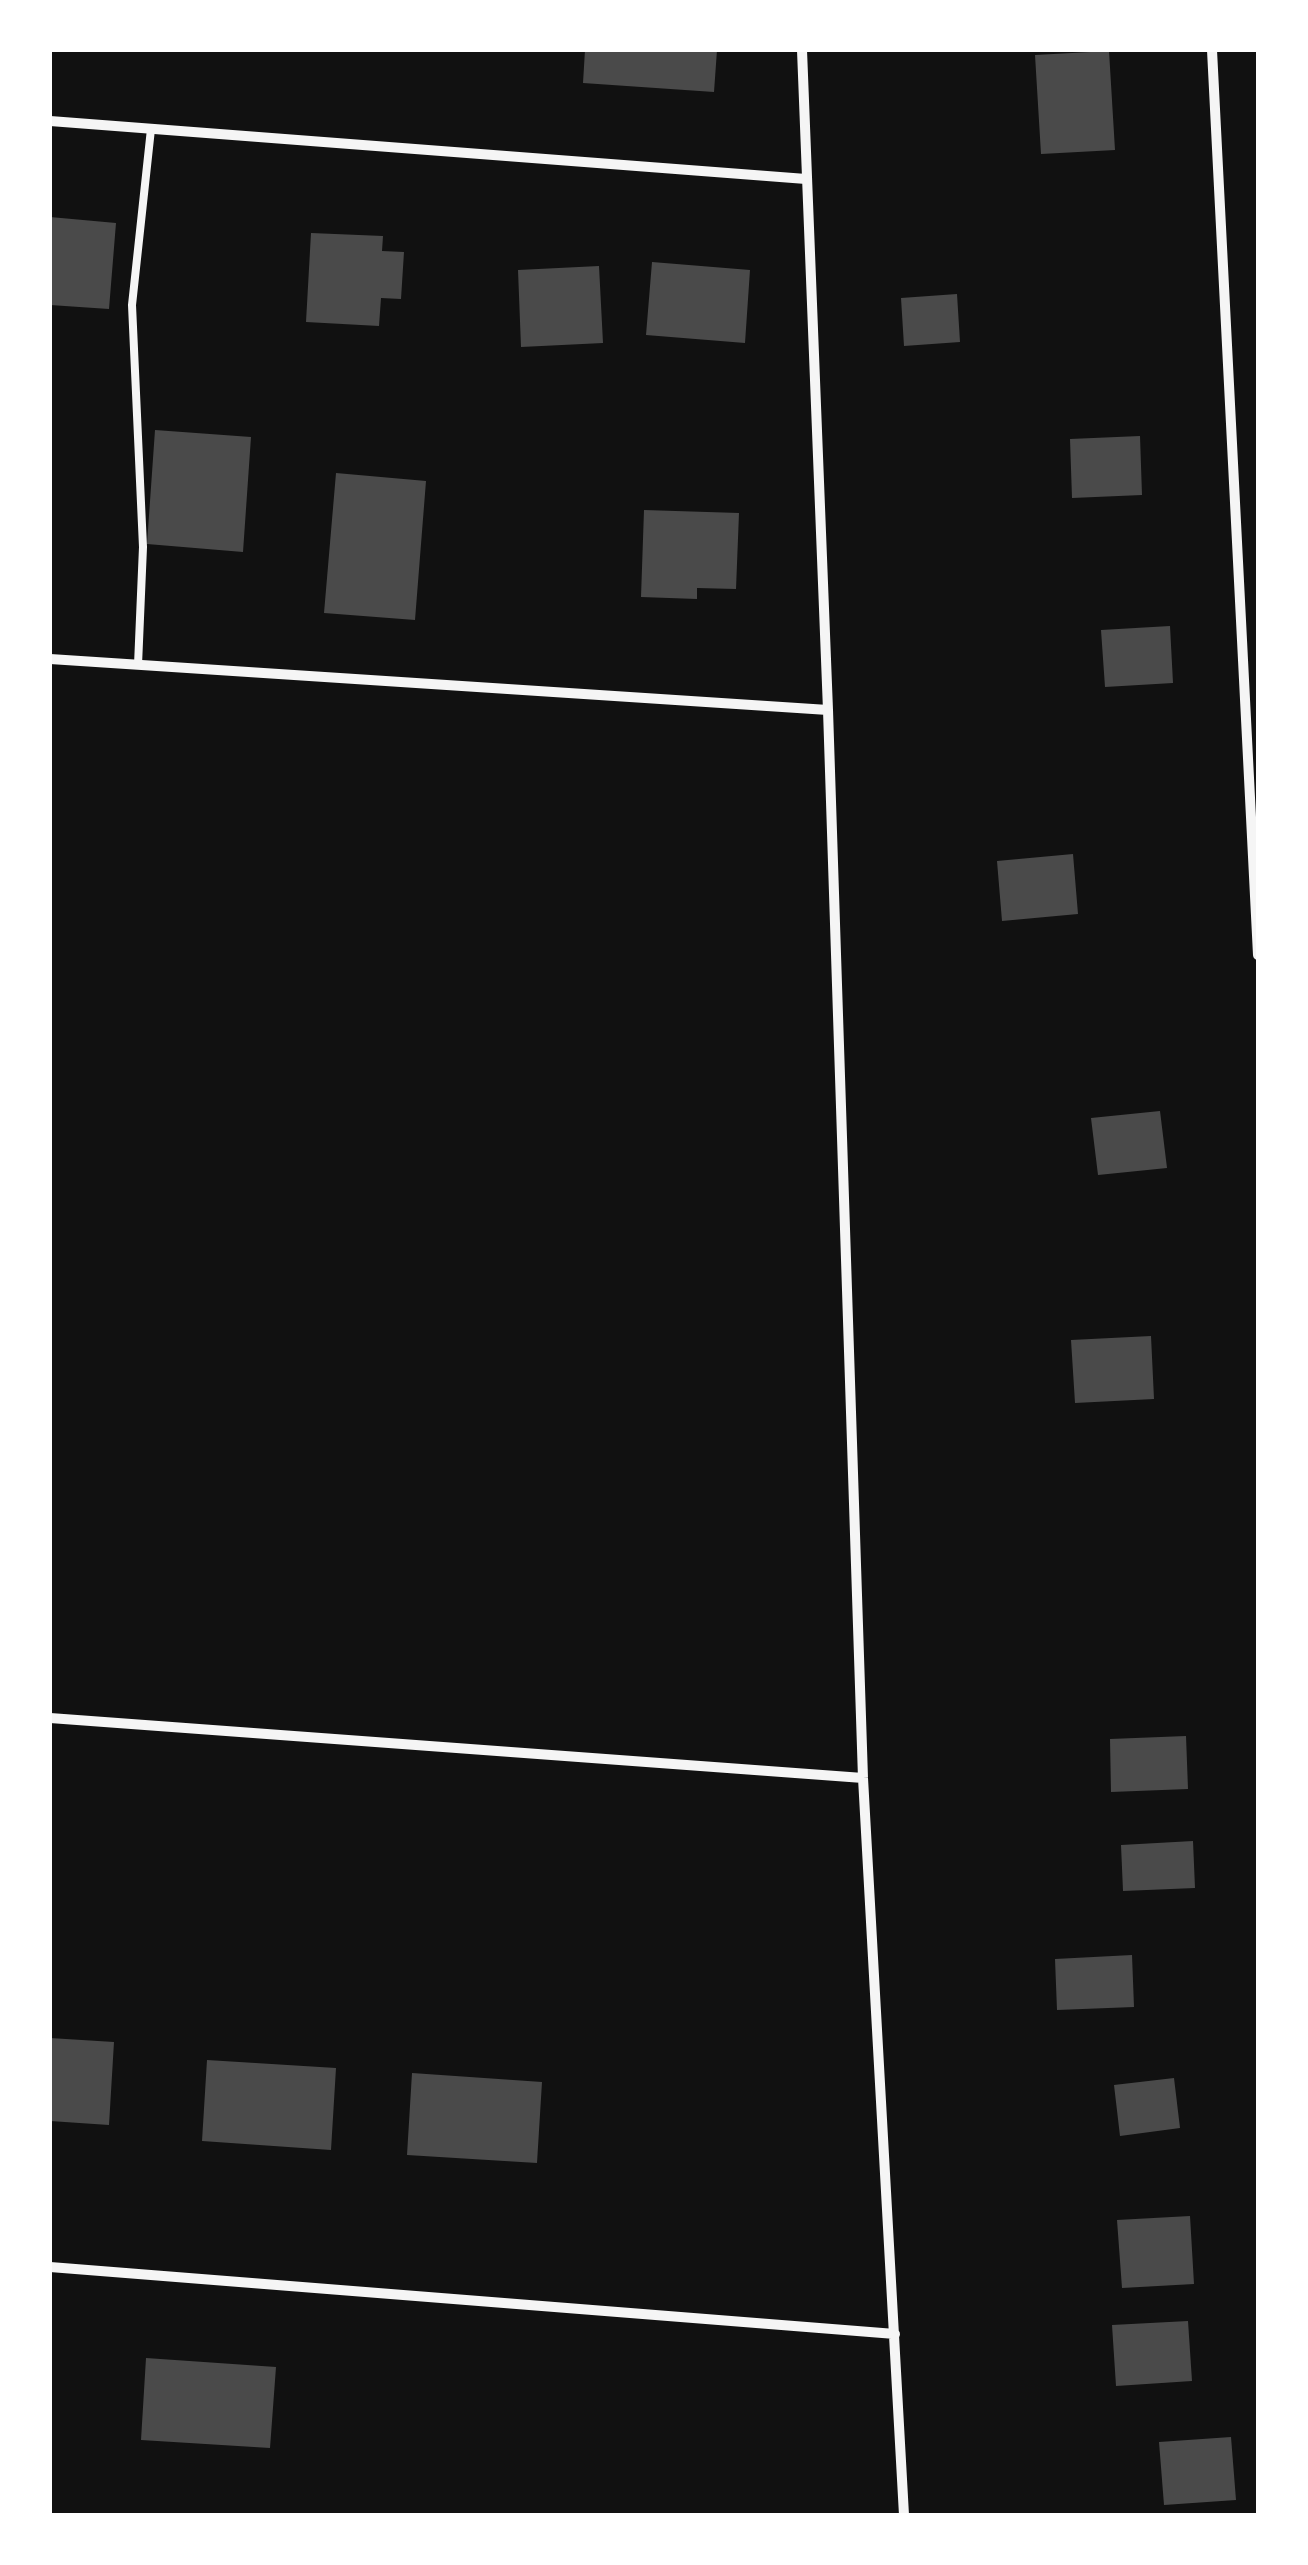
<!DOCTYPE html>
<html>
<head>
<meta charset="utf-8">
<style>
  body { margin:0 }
  #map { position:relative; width:1308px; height:2565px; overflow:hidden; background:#111; font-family:Rubik,sans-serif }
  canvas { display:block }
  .frame { position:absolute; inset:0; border:52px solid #fff; pointer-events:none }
</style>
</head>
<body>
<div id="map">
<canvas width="1308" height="2565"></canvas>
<div class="frame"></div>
</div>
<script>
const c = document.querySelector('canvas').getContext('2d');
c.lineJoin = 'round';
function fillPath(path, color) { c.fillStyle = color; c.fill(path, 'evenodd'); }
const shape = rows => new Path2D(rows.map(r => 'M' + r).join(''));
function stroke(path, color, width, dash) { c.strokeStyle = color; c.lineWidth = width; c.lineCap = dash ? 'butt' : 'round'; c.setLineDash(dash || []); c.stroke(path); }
const building = shape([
  [585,50,717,50,714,92,583,83],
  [1109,51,1115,150,1041,154,1035,55],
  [50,217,116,223,109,309,50,305],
  [311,233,383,236,382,251,404,252,401,299,381,298,379,326,306,322],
  [652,262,750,270,745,343,646,335],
  [599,266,603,343,521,347,518,270],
  [957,294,960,342,904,346,901,298],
  [155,430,251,437,243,552,147,544],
  [1140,436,1142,495,1072,498,1070,439],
  [336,473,426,481,415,620,324,613],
  [644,510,739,513,736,589,697,588,697,599,641,597],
  [1170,626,1173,683,1105,687,1101,630],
  [1073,854,1078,914,1002,921,997,861],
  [1160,1111,1167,1168,1098,1175,1091,1118],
  [1151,1336,1154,1399,1075,1403,1071,1340],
  [1186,1736,1188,1789,1111,1792,1110,1739],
  [1193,1841,1195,1888,1123,1891,1121,1845],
  [1132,1955,1134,2007,1057,2010,1055,1959],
  [50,2038,114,2042,109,2125,50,2121],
  [207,2060,336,2068,331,2150,202,2141],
  [412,2073,542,2082,537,2163,407,2155],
  [1174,2078,1180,2128,1120,2136,1114,2085],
  [1190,2216,1194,2284,1122,2288,1117,2220],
  [1188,2321,1192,2381,1116,2386,1112,2325],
  [146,2358,276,2367,270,2448,141,2440],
  [1231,2437,1236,2500,1164,2505,1159,2442]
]);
const service = shape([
  [138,665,143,547,132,305,151,129]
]);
const minor = shape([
  [802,50,828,710,863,1778,904,2515],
  [1212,50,1258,955],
  [50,121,806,179],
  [50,659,828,710],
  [50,1718,863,1778],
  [50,2267,895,2334]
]);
fillPath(building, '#4a4a4a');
stroke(service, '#f5f5f5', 8);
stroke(minor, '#f5f5f5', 10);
</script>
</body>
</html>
